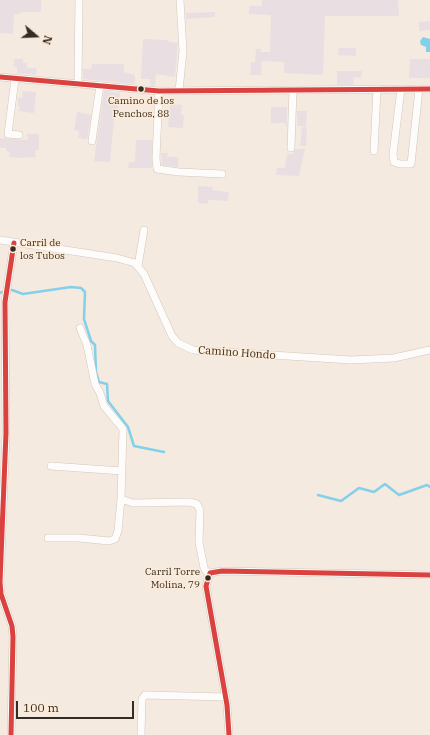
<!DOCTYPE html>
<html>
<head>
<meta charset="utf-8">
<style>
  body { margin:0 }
  #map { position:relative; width:430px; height:735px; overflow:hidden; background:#f5eadf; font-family:"IBM Plex Serif",serif }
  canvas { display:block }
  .north { position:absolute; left:16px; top:16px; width:40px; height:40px; -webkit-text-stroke:3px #fdebd7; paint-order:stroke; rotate:109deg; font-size:11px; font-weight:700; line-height:16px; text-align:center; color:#342c22 }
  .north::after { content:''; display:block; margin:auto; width:14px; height:18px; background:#342c22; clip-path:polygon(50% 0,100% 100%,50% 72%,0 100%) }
  .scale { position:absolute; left:16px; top:701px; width:118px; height:18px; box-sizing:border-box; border:2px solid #342c22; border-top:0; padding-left:5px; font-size:12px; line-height:14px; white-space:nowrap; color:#342c22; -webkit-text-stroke:3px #fdebd7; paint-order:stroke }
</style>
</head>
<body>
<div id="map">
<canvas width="430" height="735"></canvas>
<div class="north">N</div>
<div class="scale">100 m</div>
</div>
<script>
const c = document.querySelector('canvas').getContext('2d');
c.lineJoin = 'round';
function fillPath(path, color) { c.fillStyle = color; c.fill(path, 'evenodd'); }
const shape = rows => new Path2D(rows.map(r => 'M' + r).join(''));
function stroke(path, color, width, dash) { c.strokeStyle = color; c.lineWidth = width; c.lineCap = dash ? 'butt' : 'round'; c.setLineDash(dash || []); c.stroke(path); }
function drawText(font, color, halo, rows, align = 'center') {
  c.font = font + ' "IBM Plex Serif",serif'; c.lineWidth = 3; c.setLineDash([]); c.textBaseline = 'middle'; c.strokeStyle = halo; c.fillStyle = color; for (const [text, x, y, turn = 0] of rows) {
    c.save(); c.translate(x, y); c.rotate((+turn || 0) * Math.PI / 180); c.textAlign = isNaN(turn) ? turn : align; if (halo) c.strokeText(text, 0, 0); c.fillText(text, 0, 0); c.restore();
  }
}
const water = shape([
  [423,37,430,39,430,52,426,52,426,47,421,45,420,41]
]);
const stream = shape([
  [12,290,23,294,71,287,81,288,85,292,84,319,91,341,95,345,96,372,99,382,107,384,108,401,128,427,134,446,164,452],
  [0,293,2,292],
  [318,495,341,501,359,488,374,492,385,484,399,495,427,485,430,487]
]);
const building = shape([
  [0,0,41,0,41,12,20,12,20,14,14,14,13,34,0,33],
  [262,0,398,0,399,16,325,16,323,75,284,73,284,62,262,61,261,75,250,75,251,62,255,62,256,49,261,49,261,52,270,52,271,15,249,14,249,6,262,6],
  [215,12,215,17,186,19,186,13],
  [430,21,430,30,419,31,419,22],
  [143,39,168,40,169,42,178,43,175,77,156,74,155,86,150,85,150,79,141,79],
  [339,48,356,48,356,56,338,55],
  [14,59,23,59,23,63,27,63,27,68,37,68,36,75,17,73,17,67,14,67],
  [410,59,430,59,430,78,409,78],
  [92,64,124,64,124,72,135,75,135,84,83,79,83,69,91,69],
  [337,71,362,71,361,78,354,77,353,85,337,85],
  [23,91,36,92,34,113,19,111,20,106,18,106,18,97,22,98],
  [104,91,120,93,118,111,114,119,110,162,94,161],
  [170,104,182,105,181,114,184,115,183,128,168,127],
  [271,107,287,107,287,126,285,126,285,123,271,123],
  [297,111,307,111,306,126,297,126],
  [77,112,91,115,87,139,78,138,79,131,74,130],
  [302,127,307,127,306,146,300,146],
  [27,134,39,134,39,150,35,151,36,157,18,158,9,157,10,152,6,151,6,148,0,148,0,138,28,140],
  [136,140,152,140,152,168,128,168,129,162,135,162],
  [296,149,305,149,299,176,276,175,277,168,285,168,287,154,293,154],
  [161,153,168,153,167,157,178,157,178,167,162,165],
  [198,186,213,187,212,190,229,192,228,201,208,200,208,204,198,203]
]);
const minor = shape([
  [0,77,159,91,430,89],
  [15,79,8,134,19,135],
  [78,83,79,0],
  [401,89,393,154,394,162,400,164,411,164,419,89],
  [159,91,156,158,157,169,179,172,222,174],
  [179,91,183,51,180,0],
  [92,141,100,85],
  [291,148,293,90],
  [374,151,377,89],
  [0,240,117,258,135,263,144,274,172,336,178,343,193,350,351,360,394,358,430,350],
  [138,266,144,230],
  [51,466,122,471],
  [121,499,133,503,189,502,197,504,200,510,199,542,204,568,209,575],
  [48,538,79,538,109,541,115,539,118,531,121,499,123,429,104,406,100,393,95,384,87,345,80,328],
  [11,735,13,637,12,626,1,594,0,582,6,433,5,302,14,243],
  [141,735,142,699,145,695,225,697],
  [229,735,227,705,206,586,210,573,222,571,430,575]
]);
const bus1 = shape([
  [0,77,159,91,430,89],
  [11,735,13,637,12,626,1,594,0,582,6,433,5,302,14,243],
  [229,735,227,705,206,586,210,573,222,571,430,575]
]);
const markers = [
  [141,89,3.5,"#342c22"],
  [13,249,3.5,"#342c22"],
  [208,578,3.5,"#342c22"]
];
const busNames = [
  ["Camino de los",141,101],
  ["Penchos, 88",141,114],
  ["Carril de",20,243,"left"],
  ["los Tubos",20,256,"left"],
  ["Carril Torre",200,572,"right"],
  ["Molina, 79",200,585,"right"]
];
const streetNames = [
  ["Camino Hondo",237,353,4]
];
fillPath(water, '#83d0ea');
stroke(stream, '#83d0ea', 2.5);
fillPath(building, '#e9dfe3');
stroke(minor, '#d0c7be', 8);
stroke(minor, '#fefcfa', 7);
stroke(bus1, '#da4240', 5);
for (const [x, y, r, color] of markers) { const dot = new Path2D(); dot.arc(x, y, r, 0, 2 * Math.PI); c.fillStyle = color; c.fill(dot); stroke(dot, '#fdebd7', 1.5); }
drawText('10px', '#342c22', '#fdebd7', busNames);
drawText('11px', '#342c22', '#fdebd7', streetNames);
</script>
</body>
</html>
